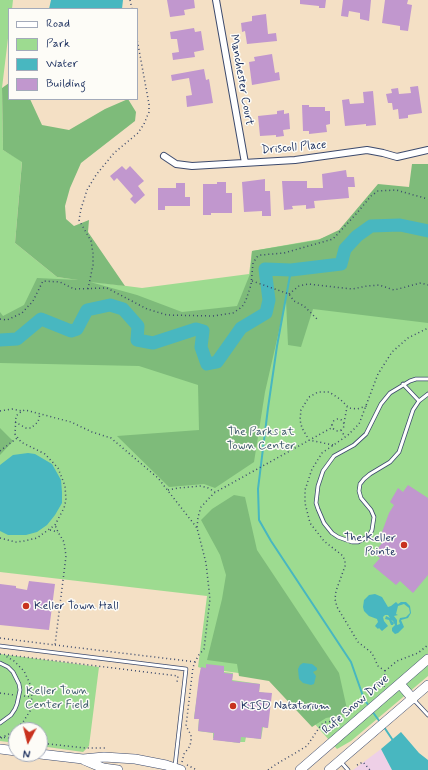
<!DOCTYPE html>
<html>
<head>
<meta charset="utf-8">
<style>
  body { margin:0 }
  #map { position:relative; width:428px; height:770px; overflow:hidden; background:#f4e0c5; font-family:Mynerve,sans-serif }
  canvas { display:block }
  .legend { position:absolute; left:8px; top:8px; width:130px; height:92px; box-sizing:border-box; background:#fdfcf7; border:1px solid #a3aaba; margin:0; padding:5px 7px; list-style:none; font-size:12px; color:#1b2f5e }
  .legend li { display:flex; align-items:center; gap:8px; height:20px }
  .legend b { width:20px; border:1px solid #a3aaba }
  .north { position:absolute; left:8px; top:722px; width:40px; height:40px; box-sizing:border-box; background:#fdfcf7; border:1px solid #a3aaba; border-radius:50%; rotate:187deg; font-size:11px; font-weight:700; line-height:16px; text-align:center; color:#1b2f5e }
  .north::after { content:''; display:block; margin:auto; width:14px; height:18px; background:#c8321e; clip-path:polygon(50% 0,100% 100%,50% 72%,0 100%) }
</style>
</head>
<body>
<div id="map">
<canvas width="428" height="770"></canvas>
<ul class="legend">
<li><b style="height:5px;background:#fff"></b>Road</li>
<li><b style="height:11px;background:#9ddb90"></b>Park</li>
<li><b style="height:11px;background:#48b7c0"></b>Water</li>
<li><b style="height:11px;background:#c197ce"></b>Building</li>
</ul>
<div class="north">N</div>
</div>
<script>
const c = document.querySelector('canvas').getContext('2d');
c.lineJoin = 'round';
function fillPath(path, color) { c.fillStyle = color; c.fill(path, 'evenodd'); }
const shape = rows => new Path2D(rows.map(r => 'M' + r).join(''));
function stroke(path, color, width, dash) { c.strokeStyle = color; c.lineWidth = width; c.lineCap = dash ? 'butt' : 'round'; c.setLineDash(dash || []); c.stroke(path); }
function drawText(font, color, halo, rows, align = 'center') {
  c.font = font + ' Mynerve,sans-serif'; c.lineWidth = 3; c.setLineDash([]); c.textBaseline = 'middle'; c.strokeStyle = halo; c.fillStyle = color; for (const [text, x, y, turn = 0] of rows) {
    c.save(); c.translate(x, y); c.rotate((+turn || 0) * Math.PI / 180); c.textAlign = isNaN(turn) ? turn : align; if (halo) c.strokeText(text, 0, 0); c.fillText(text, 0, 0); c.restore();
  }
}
const built = shape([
  [381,749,392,770,353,770]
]);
const green = shape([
  [0,0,13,0,12,9,9,9,9,30,2,88,3,150,22,161,15,243,57,277,142,288,249,274,252,251,320,239,338,232,344,226,428,190,428,676,351,741,337,749,274,678,224,671,224,672,233,673,232,680,260,684,259,692,271,694,267,728,263,727,261,739,246,737,245,742,240,742,239,743,217,740,217,739,213,738,213,733,198,731,199,719,194,718,201,668,198,667,207,596,0,572],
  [0,654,99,667,89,746,83,752,40,746,40,730,16,730,16,743,0,741]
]);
const forest = shape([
  [9,83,9,99,30,99,42,125,69,130,105,109,128,99,136,112,135,121,81,163,70,188,65,206,66,219,74,226,89,220,88,232,125,286,90,282,137,295,182,312,237,306,250,274,252,251,318,240,339,230,378,184,409,187,412,164,428,164,428,323,313,309,301,347,288,345,286,300,265,392,254,462,215,488,204,484,169,487,117,436,199,430,198,385,139,366,0,363,0,312,3,316,24,305,37,278,78,280,57,277,15,243,22,162,3,150,2,88],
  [0,428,13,441,0,455],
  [234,495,245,497,257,550,339,673,347,709,343,715,326,718,312,727,269,681,239,676,237,664,207,660,222,599,226,575,220,555,201,520,212,509]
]);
const water = shape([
  [51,0,123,0,122,9,49,9],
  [28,453,35,454,52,464,61,480,62,492,62,503,55,515,47,525,37,532,26,535,8,535,0,531,0,465,13,455],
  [375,594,382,597,388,607,391,606,396,602,398,604,401,602,406,602,410,606,411,613,408,618,401,620,404,627,398,633,395,634,392,631,392,628,395,625,393,621,391,620,394,623,393,625,391,625,389,620,385,619,386,616,390,618,388,615,385,615,383,617,384,621,388,626,382,631,379,628,378,629,375,626,378,622,377,619,369,616,364,611,363,607,364,600,369,595],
  [404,604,409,608,410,613,406,617,400,618,399,621,400,624,397,625,397,620,394,616,398,615,396,614,398,606],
  [303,663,312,664,317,668,317,670,313,672,316,676,314,684,311,685,303,683,299,679,298,669,300,665],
  [401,732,419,753,428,760,428,770,392,770,381,749]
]);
const stream = shape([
  [291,270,277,346,268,408,258,489,259,520,271,541,351,662,364,699,369,706],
  [372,711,380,722],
  [384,727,394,742]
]);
const river = shape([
  [0,340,17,339,41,319,71,331,77,329,87,310,110,305,123,309,138,326,137,340,153,343,196,329,203,331,201,347,207,364,217,362,241,328,266,313,269,300,265,269,291,270,341,264,345,249,357,236,371,226,400,225,428,231]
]);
const building = shape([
  [167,0,194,0,195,8,184,10,185,15,170,17],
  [300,0,326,0,325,8,319,8,319,6,300,4],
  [343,0,371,0,369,21,360,19,360,13,349,11,348,17,341,16],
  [385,0,408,0,407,4,412,5,408,31,400,30,400,26,382,23],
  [266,14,268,34,276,33,277,41,247,44,245,31,242,32,241,23,252,21,252,16],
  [194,28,195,32,201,31,204,50,194,52,195,57,173,60,172,53,179,52,177,39,171,39,170,32],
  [272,54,275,73,279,72,280,80,252,85,249,62,255,61,254,57],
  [204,69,206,80,209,79,213,103,187,107,186,96,192,95,189,78,172,81,171,75],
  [418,86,422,113,408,115,408,118,399,119,398,109,393,110,392,103,388,103,386,94,392,93,391,89,398,88,399,94,411,93,410,87],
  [373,91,376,125,366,126,366,124,345,126,342,100,349,99,350,104,364,103,363,92],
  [302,105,309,105,309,107,325,107,325,111,330,111,330,124,326,125,327,132,309,134,309,131,303,131],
  [284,110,284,114,289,113,290,129,283,130,284,136,276,137,276,135,260,136,258,116,277,114,277,111],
  [122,166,126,170,130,166,144,181,138,186,145,195,135,204,130,199,133,196,117,178,114,181,110,176],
  [346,170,347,177,354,177,355,187,348,187,349,198,314,201,315,208,306,209,306,205,292,206,293,209,284,210,282,181,307,181,307,188,323,188,322,174],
  [265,179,265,191,270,191,271,216,262,216,262,211,244,212,242,182],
  [217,182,226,182,226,193,232,193,232,213,211,213,211,215,203,215,203,184,217,184],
  [176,183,185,183,185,197,190,197,190,206,165,206,165,210,158,210,158,188,176,188],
  [408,485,428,498,428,575,413,593,400,581,396,585,373,566,380,558,374,553,387,537,382,532,389,513,394,505,390,502,398,488,403,492],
  [29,581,55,584,49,630,0,625,0,584,16,586,16,588,27,590],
  [206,664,224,666,224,673,233,674,232,681,260,684,259,692,272,693,268,728,262,727,261,739,241,737,240,743,213,740,214,733,198,731,199,719,194,719,199,677,201,667,206,668]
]);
const path = shape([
  [130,0,132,9],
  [252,281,289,294,294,301,304,306,317,319],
  [88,289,93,265,93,253,91,241,79,220,81,209,87,190,96,175,114,153,138,133,144,124,149,112,149,104,137,39],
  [289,294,299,286,308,284,352,289,367,286,379,285,394,290,421,283,428,285],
  [0,319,7,320,22,313,33,301,43,281,60,282,74,289,107,288,147,309,167,315,213,316,233,313,242,307,246,300,251,285,253,263,257,257,261,255,284,253,333,239,357,213,371,196,378,191,396,190,428,199],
  [0,411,12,409,22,411],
  '332 425a6 6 0 1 1 12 0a6 6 0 1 1-12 0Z',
  [15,422,26,428,31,428,38,422,40,414],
  [344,423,347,407],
  [341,430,345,437],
  [333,445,309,440,302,428,300,420,301,410,309,397,318,392,329,392,340,399,349,408,357,409,367,406],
  [0,451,17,438],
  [168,490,178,488,201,486,208,488,215,492],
  [50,530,58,532],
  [0,538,16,542,24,541,37,538,55,525,64,508,66,500,65,486,58,468,45,454,21,442,15,434,16,416,22,411,25,410,71,422,92,432,111,438,158,478,197,528],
  [0,638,55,645,66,556,64,542,58,532,55,525],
  [55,645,196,662],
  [0,654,178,676,177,682,179,682],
  [385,671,378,666,372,653,358,642,337,607,335,599,336,591,345,566,345,561,343,556,324,541,310,523,305,503,305,490,312,469,322,453,348,435,359,424,378,374,392,352,408,338,428,328],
  [384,687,385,671,397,661,418,653,428,645],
  [0,693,14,695],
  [24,696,32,697],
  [0,737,16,739],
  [1,738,13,732,23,722,30,711,32,697,30,684,24,671,14,661,4,655],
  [40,743,85,748,106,748],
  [182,762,184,754,190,746,191,740,191,735,186,726,193,667,198,656,204,649,210,599,206,563,197,528,198,517,201,507,214,493,333,427],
  [187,765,197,770],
  [357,765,363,762,370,770],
  [268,770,275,765,307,746,321,725,326,722,345,720]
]);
const lane = shape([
  [428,379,416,379,410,381,390,393,381,404,366,434,354,445,334,456,323,471,318,486,316,503,318,509,324,523,332,533,338,537,352,542,358,542,369,536,372,530,374,517,371,510,361,498,359,491,360,484,364,479,370,474,390,462,399,452,413,410,419,401,428,394],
  [403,384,419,401],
  [0,646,186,669,175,766],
  [0,663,8,667,13,672,19,684,20,690,17,704,15,709,11,715,0,723],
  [414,700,428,715],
  [341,762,348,770]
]);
const street = shape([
  [216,0,245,163],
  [164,156,176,164,192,166,295,160,367,150,383,153,397,157,428,150]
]);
const secondary = shape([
  [400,684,413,699],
  [0,749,16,751],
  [40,754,83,759,104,757,135,759,166,765,181,770],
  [84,760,103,768,118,770],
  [300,770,428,659],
  [329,770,428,685]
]);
const markers = [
  [404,545,4,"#c8321e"],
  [26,606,4,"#c8321e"],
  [233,706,4,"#c8321e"]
];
const streetNames = [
  ["Manchester Court",241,80,80],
  ["Driscoll Place",294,148,-5],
  ["Rufe Snow Drive",356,705,-41]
];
const parkNames = [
  ["The Parks at",261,432],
  ["Town Center",261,446],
  ["Keller Town",57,691],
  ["Center Field",57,705]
];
const poiNames = [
  ["The Keller",396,538,"right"],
  ["Pointe",396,552,"right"],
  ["Keller Town Hall",34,606],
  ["KISD Natatorium",241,706]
];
fillPath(built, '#eed0e7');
fillPath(green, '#9ddb90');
fillPath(forest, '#7ebb7a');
fillPath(water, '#48b7c0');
stroke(stream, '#48b7c0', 2);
stroke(river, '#48b7c0', 13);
fillPath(building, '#c197ce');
stroke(lane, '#3c4a6d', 4.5);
stroke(street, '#3c4a6d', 8);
stroke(secondary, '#3c4a6d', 10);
stroke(path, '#3c4a6d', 1.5, [1, 3]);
stroke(lane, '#fff', 3);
stroke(street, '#fff', 6);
stroke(secondary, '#fff', 9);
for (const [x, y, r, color] of markers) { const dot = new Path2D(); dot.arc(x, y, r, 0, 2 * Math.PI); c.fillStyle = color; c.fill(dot); stroke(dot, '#fdfcf7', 1.5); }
drawText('12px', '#1b2f5e', '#fdfcf7', streetNames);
drawText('12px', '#3c5a6a', '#fdfcf7', parkNames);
drawText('12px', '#1b2f5e', '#fdfcf7', poiNames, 'left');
</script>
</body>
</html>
